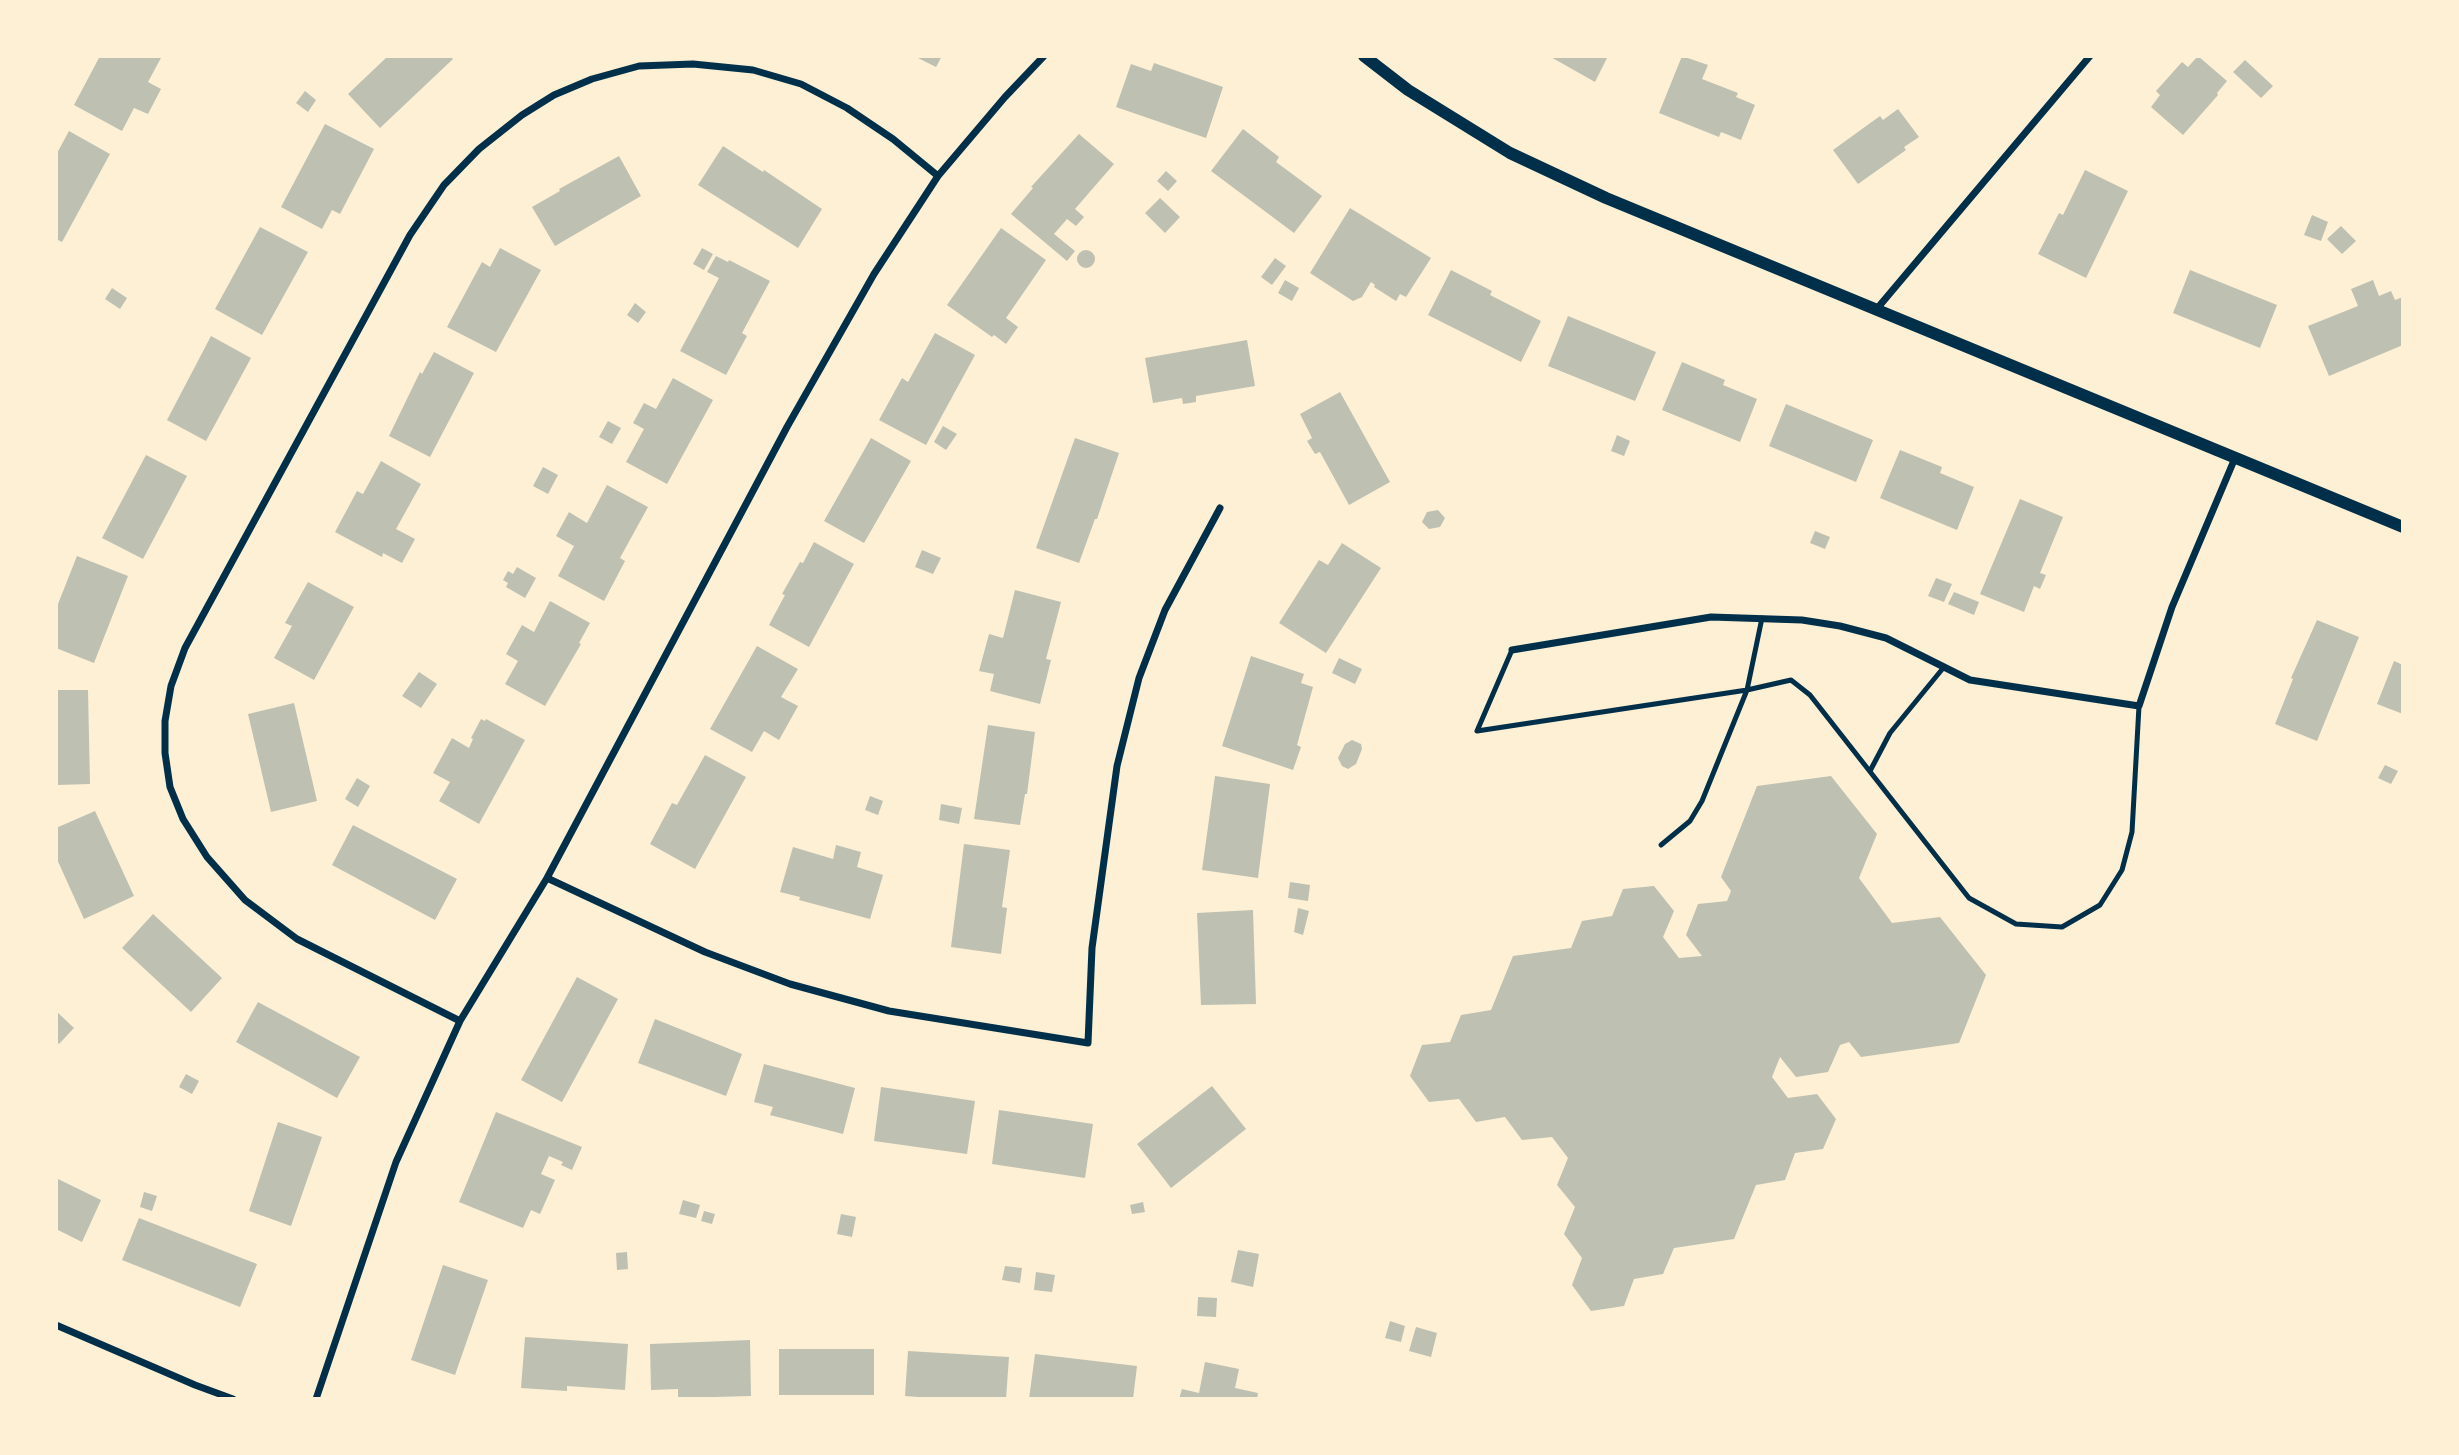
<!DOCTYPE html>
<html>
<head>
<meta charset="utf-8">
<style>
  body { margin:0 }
  #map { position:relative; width:2459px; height:1455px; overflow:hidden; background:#fdf0d5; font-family:"Titillium Web",sans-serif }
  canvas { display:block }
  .frame { position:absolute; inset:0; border:58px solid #fdf0d5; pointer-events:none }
</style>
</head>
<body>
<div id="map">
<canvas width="2459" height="1455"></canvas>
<div class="frame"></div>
</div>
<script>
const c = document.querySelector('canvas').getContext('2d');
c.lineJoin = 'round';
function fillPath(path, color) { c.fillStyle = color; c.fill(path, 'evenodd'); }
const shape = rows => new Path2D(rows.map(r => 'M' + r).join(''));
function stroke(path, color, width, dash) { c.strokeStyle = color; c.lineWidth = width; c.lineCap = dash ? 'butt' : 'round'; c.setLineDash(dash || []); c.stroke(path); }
const building = shape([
  [100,56,162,56,148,82,161,89,148,114,134,108,122,131,74,105],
  [388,56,450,56,453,59,380,128,348,94],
  [914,56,942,56,936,67],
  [1549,56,1608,56,1595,82],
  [1682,56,1708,65,1702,79,1738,93,1736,97,1755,105,1741,140,1721,132,1719,137,1659,113],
  [2198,56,2227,81,2217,93,2218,95,2183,135,2151,107,2160,95,2156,91,2182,62,2188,67],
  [2245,60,2273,86,2261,98,2233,72],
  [1154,63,1223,87,1206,138,1116,107,1131,64,1151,71],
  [305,91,316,100,308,112,296,103],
  [1898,109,1919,137,1904,147,1906,150,1858,184,1833,150,1880,116,1883,120],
  [325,124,374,149,340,214,332,210,322,229,281,207],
  [1243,129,1279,157,1276,162,1322,196,1294,233,1211,171],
  [69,131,110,154,62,242,56,239,56,155],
  [1079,134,1114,164,1075,209,1084,217,1076,226,1067,219,1054,234,1075,251,1067,261,1011,214,1033,188,1031,187],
  [723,146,763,172,764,170,822,209,798,248,698,185],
  [619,156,641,196,555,246,532,207,560,191,559,189],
  [2085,170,2128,191,2086,278,2038,254,2059,213,2063,215],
  [1166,171,1177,181,1168,191,1157,181],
  [1160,198,1180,217,1165,233,1145,213],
  [1350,208,1431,258,1406,297,1400,294,1396,301,1374,287,1375,285,1371,282,1362,297,1353,301,1310,273],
  [2312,215,2328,222,2321,241,2304,235],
  [2341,226,2356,241,2342,254,2327,239],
  [260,227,308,252,262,335,215,309],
  [1001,228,1046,260,1006,318,1018,327,1006,344,994,335,992,337,947,305],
  [500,248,541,270,496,352,447,327,482,262,490,267],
  [702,248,713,254,704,270,693,264],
  '1077 259a9 9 0 1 1 18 0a9 9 0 1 1-18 0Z',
  [716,256,728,262,729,260,770,281,742,333,747,336,726,375,680,351,719,278,707,272],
  [1275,258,1286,266,1272,285,1261,277],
  [1451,270,1492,291,1490,295,1541,321,1521,362,1428,315],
  [2190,270,2277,305,2260,348,2173,313],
  [1285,280,1299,288,1292,301,1278,293],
  [2373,280,2379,296,2391,291,2395,300,2403,297,2403,345,2329,376,2308,326,2358,306,2351,289],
  [112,288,127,298,120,309,105,299],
  [635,303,646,312,638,323,627,315],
  [1568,316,1656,352,1635,401,1548,366],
  [935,333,975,355,926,445,879,420,902,378,908,382],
  [211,336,251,358,206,441,167,420],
  [1247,340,1255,386,1196,396,1196,402,1183,404,1182,398,1153,403,1145,358],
  [434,352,474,373,430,457,389,436,420,372,422,374],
  [1682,362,1725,380,1723,385,1757,399,1740,442,1662,410],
  [673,378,713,400,667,484,626,462,644,429,633,423,644,403,656,409],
  [1340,392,1390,482,1349,505,1320,452,1315,454,1307,441,1312,438,1300,414],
  [1786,404,1873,440,1856,482,1769,446],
  [608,421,621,428,612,444,599,437],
  [943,426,957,434,946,450,934,442],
  [1617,435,1630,441,1624,456,1611,451],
  [871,438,911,461,864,543,824,521],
  [1075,438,1119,453,1097,519,1095,519,1079,563,1036,548],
  [1900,450,1942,467,1940,473,1974,487,1957,530,1880,498],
  [146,455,187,476,143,559,102,538],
  [381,461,421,484,396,529,415,539,402,563,383,553,382,557,335,532,357,491,363,494],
  [543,467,558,475,548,494,533,486],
  [607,485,648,507,620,558,625,561,604,601,558,576,574,546,556,536,569,512,587,523],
  [2020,499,2063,517,2040,573,2046,575,2040,589,2034,586,2024,612,1980,594],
  [1438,510,1445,518,1440,527,1429,529,1422,522,1427,512],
  [1815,531,1830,537,1825,549,1810,543],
  [814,542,854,564,809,647,769,625,785,595,782,594,800,562,803,563],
  [1342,543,1381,568,1326,653,1279,623,1319,560,1328,565],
  [922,550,941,558,933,574,915,567],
  [77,556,128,576,94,663,56,648,56,609],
  [517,567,536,578,525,598,506,587,508,583,503,580,508,571,513,574],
  [1936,578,1952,584,1944,602,1928,596],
  [308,582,354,607,314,680,274,658,292,626,285,623],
  [1015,590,1061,602,1046,659,1051,660,1040,704,990,691,994,674,979,671,989,634,1003,638],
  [1954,592,1979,602,1974,615,1948,604],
  [550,601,590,623,579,643,581,644,545,706,505,684,518,661,506,654,522,625,534,632],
  [2317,620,2359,637,2317,741,2275,724,2293,679,2291,678],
  [757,646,798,669,781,697,798,706,779,740,764,731,752,752,710,729],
  [1251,656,1304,674,1301,683,1313,687,1297,745,1301,747,1293,770,1222,746],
  [1339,658,1362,669,1355,684,1332,673],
  [2394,661,2403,665,2403,714,2377,704],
  [419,672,437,684,421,708,402,696],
  [56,690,88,690,90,784,56,785],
  [294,703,317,801,271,812,248,714],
  [481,719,485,721,486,719,525,740,479,824,439,801,450,782,433,773,452,738,469,748,473,739,471,738],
  [988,725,1035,732,1027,794,1025,794,1020,825,974,819],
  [1352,740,1361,744,1362,749,1356,764,1348,769,1342,766,1338,758,1345,744],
  [705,755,746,777,695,869,650,844,672,803,677,805],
  [2385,765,2398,771,2391,784,2378,778],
  [1215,776,1270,784,1258,878,1202,870],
  [1831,776,1877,834,1859,878,1892,923,1940,917,1986,975,1959,1043,1861,1057,1849,1042,1840,1045,1828,1072,1796,1077,1780,1057,1772,1077,1788,1098,1817,1094,1836,1119,1823,1149,1795,1153,1785,1180,1756,1185,1734,1239,1674,1248,1663,1274,1634,1279,1624,1306,1591,1311,1572,1285,1582,1258,1564,1234,1575,1207,1557,1185,1568,1158,1552,1137,1522,1140,1505,1117,1476,1122,1459,1099,1429,1102,1410,1076,1422,1045,1450,1042,1461,1015,1491,1010,1513,956,1571,948,1582,921,1612,916,1623,889,1654,886,1674,911,1663,937,1679,958,1702,956,1686,935,1698,904,1727,901,1731,891,1721,877,1757,786],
  [357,778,370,786,358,807,345,799],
  [870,796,883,801,878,815,865,810],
  [941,804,962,808,959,824,939,820],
  [95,811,134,896,84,919,56,857,56,828],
  [353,825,457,879,435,920,332,865],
  [964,844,1010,850,1002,907,1007,908,1001,954,951,947],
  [836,845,861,852,857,867,883,875,870,919,799,900,800,897,780,892,793,847,833,859],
  [1290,882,1310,885,1308,901,1288,898],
  [1298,908,1309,911,1303,935,1294,932],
  [1253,910,1256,1004,1201,1005,1197,913],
  [153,914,222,978,191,1012,122,948],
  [577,977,618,999,562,1102,521,1080],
  [258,1002,360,1057,337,1098,236,1042],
  [56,1011,74,1028,59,1044,56,1041],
  [655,1019,742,1054,726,1096,638,1063],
  [764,1064,855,1088,843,1134,770,1115,773,1107,754,1102],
  [186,1074,199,1081,192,1094,179,1087],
  [1212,1086,1246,1129,1171,1188,1137,1144],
  [881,1087,975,1101,967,1154,874,1141],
  [999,1110,1093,1124,1085,1178,992,1164],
  [496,1112,582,1147,572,1170,561,1165,563,1162,549,1156,541,1174,555,1180,540,1214,531,1210,523,1228,459,1202],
  [278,1122,322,1137,291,1226,249,1211],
  [56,1178,101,1200,82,1242,56,1229],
  [144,1192,157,1196,152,1211,140,1207],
  [683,1200,700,1205,696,1218,679,1214],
  [1143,1202,1145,1212,1132,1214,1130,1205],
  [704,1211,715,1214,712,1224,701,1221],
  [841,1214,856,1217,852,1237,837,1234],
  [139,1218,257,1264,240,1307,122,1260],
  [1238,1250,1259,1254,1253,1287,1231,1282],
  [627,1252,628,1269,617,1270,616,1253],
  [443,1265,488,1280,455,1375,411,1360],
  [1005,1266,1022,1268,1020,1283,1002,1280],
  [1036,1272,1055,1275,1052,1292,1034,1290],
  [1198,1297,1217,1298,1216,1317,1197,1316],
  [1390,1321,1405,1326,1401,1342,1385,1338],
  [1416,1327,1437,1333,1431,1357,1409,1351],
  [525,1337,628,1344,625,1390,567,1386,567,1391,521,1388],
  [750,1340,751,1396,678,1398,678,1389,651,1390,650,1344],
  [779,1349,874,1349,874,1395,779,1395],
  [908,1351,1009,1357,1006,1399,944,1399,905,1396],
  [1035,1354,1137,1366,1133,1399,1029,1399],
  [1205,1362,1239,1369,1235,1388,1258,1393,1257,1399,1179,1399,1182,1389,1199,1393]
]);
const service = shape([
  [1512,650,1477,731,1747,690,1791,680,1810,695,1969,898,2016,924,2062,927,2100,905,2122,870,2132,832,2139,706],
  [1870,771,1890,733,1944,667],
  [1661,845,1690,821,1702,801,1747,690,1762,618]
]);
const minor = shape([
  [1875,311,2090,56],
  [1512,650,1711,617,1802,620,1840,626,1886,638,1970,680,2139,706,2172,607,2235,458],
  [547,878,705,952,790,984,889,1011,1088,1043,1092,948,1117,766,1139,678,1165,610,1220,508],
  [460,1021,297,939,245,900,207,857,183,819,170,787,165,753,165,721,171,686,185,648,410,235,444,185,479,149,522,115,554,95,592,79,639,66,693,64,753,70,801,84,847,108,893,139,938,176],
  [56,1325,195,1385,233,1399],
  [316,1399,396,1162,460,1021,547,878,787,427,874,274,938,176,1005,97,1044,56]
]);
const tertiary = shape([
  [1364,56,1408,90,1510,153,1606,198,2403,527]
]);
fillPath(building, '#bec0b2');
stroke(service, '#003049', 5);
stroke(minor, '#003049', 7);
stroke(tertiary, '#003049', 12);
</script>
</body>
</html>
